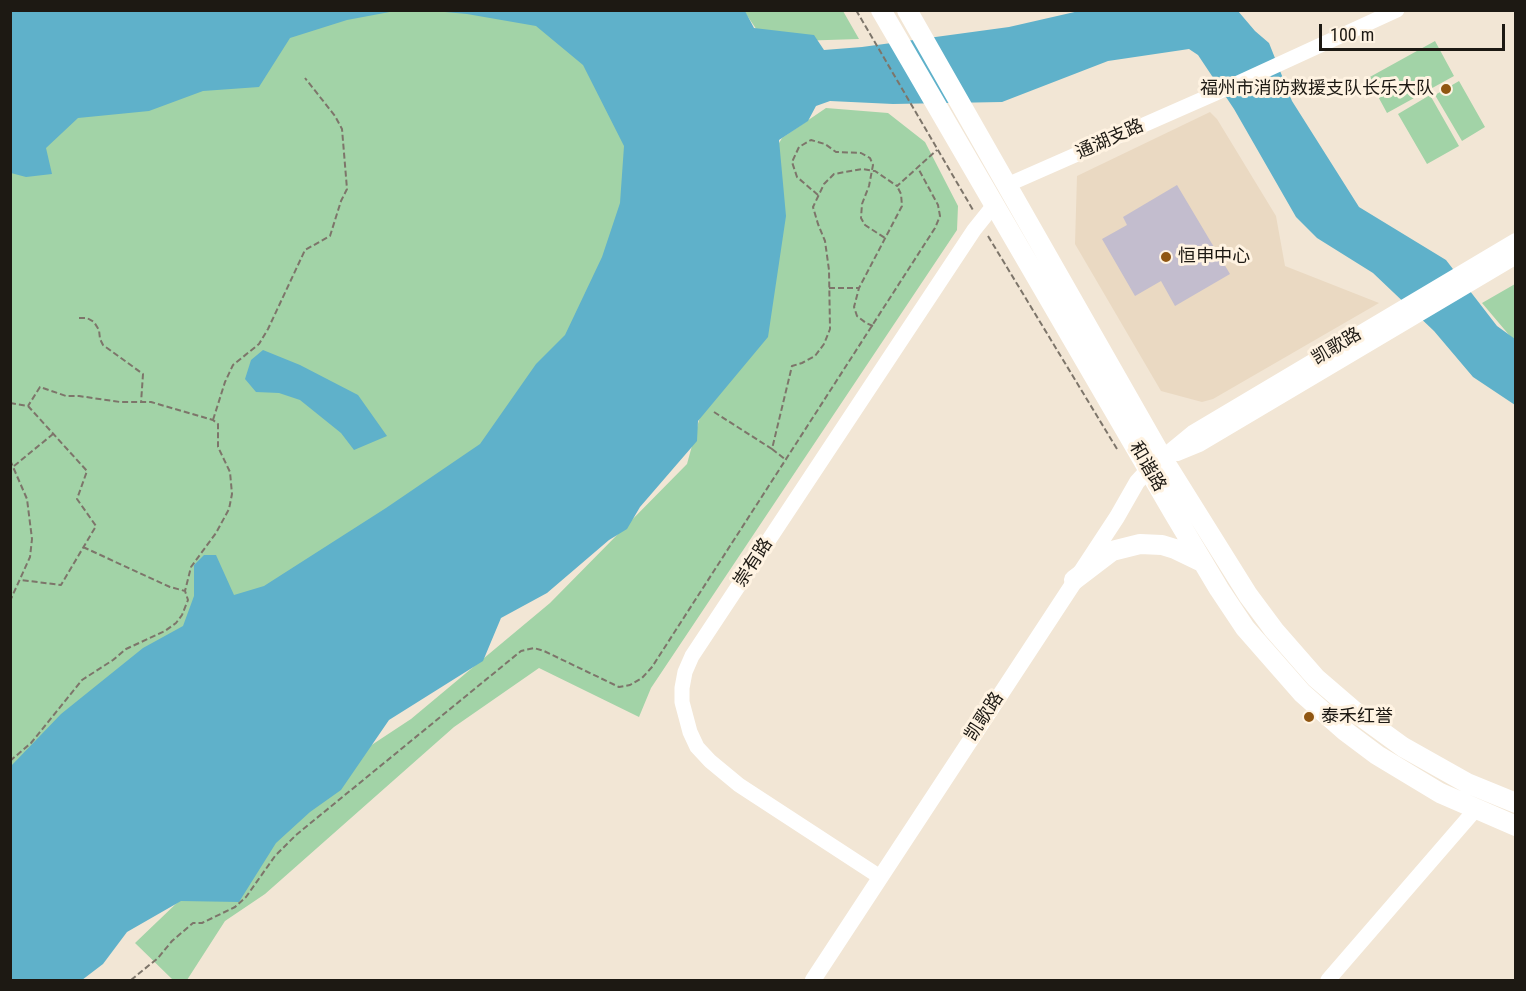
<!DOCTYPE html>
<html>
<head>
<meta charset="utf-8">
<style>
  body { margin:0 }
  #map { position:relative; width:1526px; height:991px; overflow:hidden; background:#f2e6d5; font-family:"Roboto Condensed",sans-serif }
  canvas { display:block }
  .frame { position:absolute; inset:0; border:12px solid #1d1913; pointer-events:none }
  .scale { position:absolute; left:1319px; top:24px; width:186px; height:27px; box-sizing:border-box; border:3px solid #1d1913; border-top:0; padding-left:8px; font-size:18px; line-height:21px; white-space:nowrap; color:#1d1913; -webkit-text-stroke:4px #fff3e2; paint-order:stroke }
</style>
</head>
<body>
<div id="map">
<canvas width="1526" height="991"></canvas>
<div class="frame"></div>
<div class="scale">100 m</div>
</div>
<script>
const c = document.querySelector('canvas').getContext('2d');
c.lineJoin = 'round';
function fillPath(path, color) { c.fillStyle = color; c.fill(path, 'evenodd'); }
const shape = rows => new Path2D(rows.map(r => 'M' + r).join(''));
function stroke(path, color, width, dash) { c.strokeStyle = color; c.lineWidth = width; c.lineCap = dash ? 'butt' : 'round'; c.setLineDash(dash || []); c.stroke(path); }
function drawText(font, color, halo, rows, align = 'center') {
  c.font = font + ' "Roboto Condensed","Noto Sans SC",sans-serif'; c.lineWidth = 6; c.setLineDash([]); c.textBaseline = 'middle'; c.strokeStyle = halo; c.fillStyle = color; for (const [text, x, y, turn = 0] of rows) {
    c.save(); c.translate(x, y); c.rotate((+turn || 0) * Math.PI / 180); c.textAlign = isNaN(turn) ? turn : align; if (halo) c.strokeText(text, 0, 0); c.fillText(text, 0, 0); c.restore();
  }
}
const built = shape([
  [1210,112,1217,119,1276,216,1285,266,1379,303,1213,399,1202,402,1161,391,1075,244,1077,176]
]);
const green = shape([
  [304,10,543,11,642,121,600,340,415,531,10,812,10,138],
  [744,11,843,11,859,39,765,42],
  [1435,41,1454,76,1387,113,1368,78],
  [1459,81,1485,127,1462,141,1435,95],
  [1430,95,1459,146,1427,164,1398,114],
  [826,108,888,113,925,142,958,206,957,230,651,688,639,717,539,668,454,727,265,894,225,921,187,980,173,980,135,943,276,808,411,719,550,603,687,464,771,157,782,138],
  [1515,284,1515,342,1482,303]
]);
const water = shape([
  [10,11,11,10,395,11,347,20,290,38,259,87,203,91,149,111,78,118,46,148,52,174,26,177,11,173],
  [434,11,745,11,754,28,814,35,824,50,862,47,1009,27,1079,11,1238,11,1255,31,1269,43,1292,101,1359,207,1446,260,1497,326,1515,339,1515,405,1473,377,1434,331,1373,273,1317,238,1296,217,1234,109,1198,55,1189,49,1108,61,1002,102,893,104,830,101,816,106,808,121,779,140,786,216,768,337,698,421,697,441,640,507,627,529,609,540,547,593,501,618,483,661,389,720,341,790,310,812,276,843,239,902,181,901,127,932,103,964,82,980,11,980,11,766,61,714,143,648,183,626,194,596,194,565,204,555,216,555,234,595,264,586,386,508,480,444,536,364,565,335,602,257,620,203,624,146,583,65,536,26,467,14],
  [263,350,300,365,358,395,387,436,354,450,341,433,300,400,279,393,256,392,245,379,251,360]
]);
const building = shape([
  [1177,185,1230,274,1175,306,1161,281,1135,296,1102,239,1127,225,1123,217]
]);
const path = shape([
  [856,10,973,210],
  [818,195,797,177,792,162,799,147,811,140,825,144,836,152,861,153,870,158,873,165,869,186,862,204,861,218,865,225,885,238],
  [988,236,1117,449],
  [829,288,859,288],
  [79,318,87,318,94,322,99,330,100,339,103,345,143,374,141,403],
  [873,326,866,323,857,316,854,307,859,288,902,206,901,194,897,186],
  [10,403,28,406,87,471,77,499,96,526,61,585,21,580],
  [714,412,772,449,792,366,802,363,815,356,824,344,830,329,829,270,825,241,818,224,813,207,824,184,834,174,862,169,875,171,897,186,937,150],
  [213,420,225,382,233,365,259,344,268,329,305,250,330,236,341,201,347,189,342,129,335,116,305,78],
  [772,449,786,460],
  [10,460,27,499,32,539,30,557,10,601],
  [14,466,53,434],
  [83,547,170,587,185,591],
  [10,761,31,743,82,680,113,660,126,649,165,631,176,623,182,615,188,600,185,591,191,567,216,533,229,509,232,494,230,472,218,447,218,424,213,420,151,402,120,402,79,396,66,396,40,387,28,406],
  [131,980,158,958,172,941,193,923,202,923,235,907,246,897,275,856,296,835,521,651,534,648,544,651,619,687,630,685,642,678,652,667,935,228,940,216,938,205,918,168]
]);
const tertiary = shape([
  [1007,185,1214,94,1397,10],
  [880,877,739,785,710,761,697,747,690,732,682,702,682,688,685,672,692,656,974,230,994,205],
  [1328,980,1476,809]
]);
const secondary = shape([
  [1177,453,1199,444,1516,256],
  [813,980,1117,517,1137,482,1148,470,1193,433,1516,241]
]);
const primary = shape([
  [881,10,1173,512,1219,589,1245,628,1302,693,1345,731,1377,755,1440,793,1516,826],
  [907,10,1163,459,1248,595,1274,630,1316,678,1359,715,1403,747,1467,783,1516,803],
  [1074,580,1112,551,1140,544,1162,545,1175,549,1202,562]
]);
const markers = [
  [1446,89,6,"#905611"],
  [1166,257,6,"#905611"],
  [1309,717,6,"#905611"]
];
const poiNames = [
  ["福州市消防救援支队长乐大队",1434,89,"right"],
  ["恒申中心",1178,257],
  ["泰禾红誉",1321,717]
];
const streetNames = [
  ["通湖支路",1110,140,-24],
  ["凯歌路",1337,347,-31],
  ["和谐路",1147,467,60],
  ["崇有路",754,563,-57],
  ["凯歌路",985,717,-57]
];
fillPath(built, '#ead9c2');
fillPath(green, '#a2d3a7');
fillPath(water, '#5fb1ca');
fillPath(building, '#c3bdce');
stroke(path, '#7d756a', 2, [6, 3]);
stroke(tertiary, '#fff', 15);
stroke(secondary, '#fff', 16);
stroke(primary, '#fff', 20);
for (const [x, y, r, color] of markers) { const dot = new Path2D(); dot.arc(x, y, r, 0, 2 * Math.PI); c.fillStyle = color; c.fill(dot); stroke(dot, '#fff3e2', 2); }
drawText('18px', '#1d1913', '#fff3e2', poiNames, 'left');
drawText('18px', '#1d1913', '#fff3e2', streetNames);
</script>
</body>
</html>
